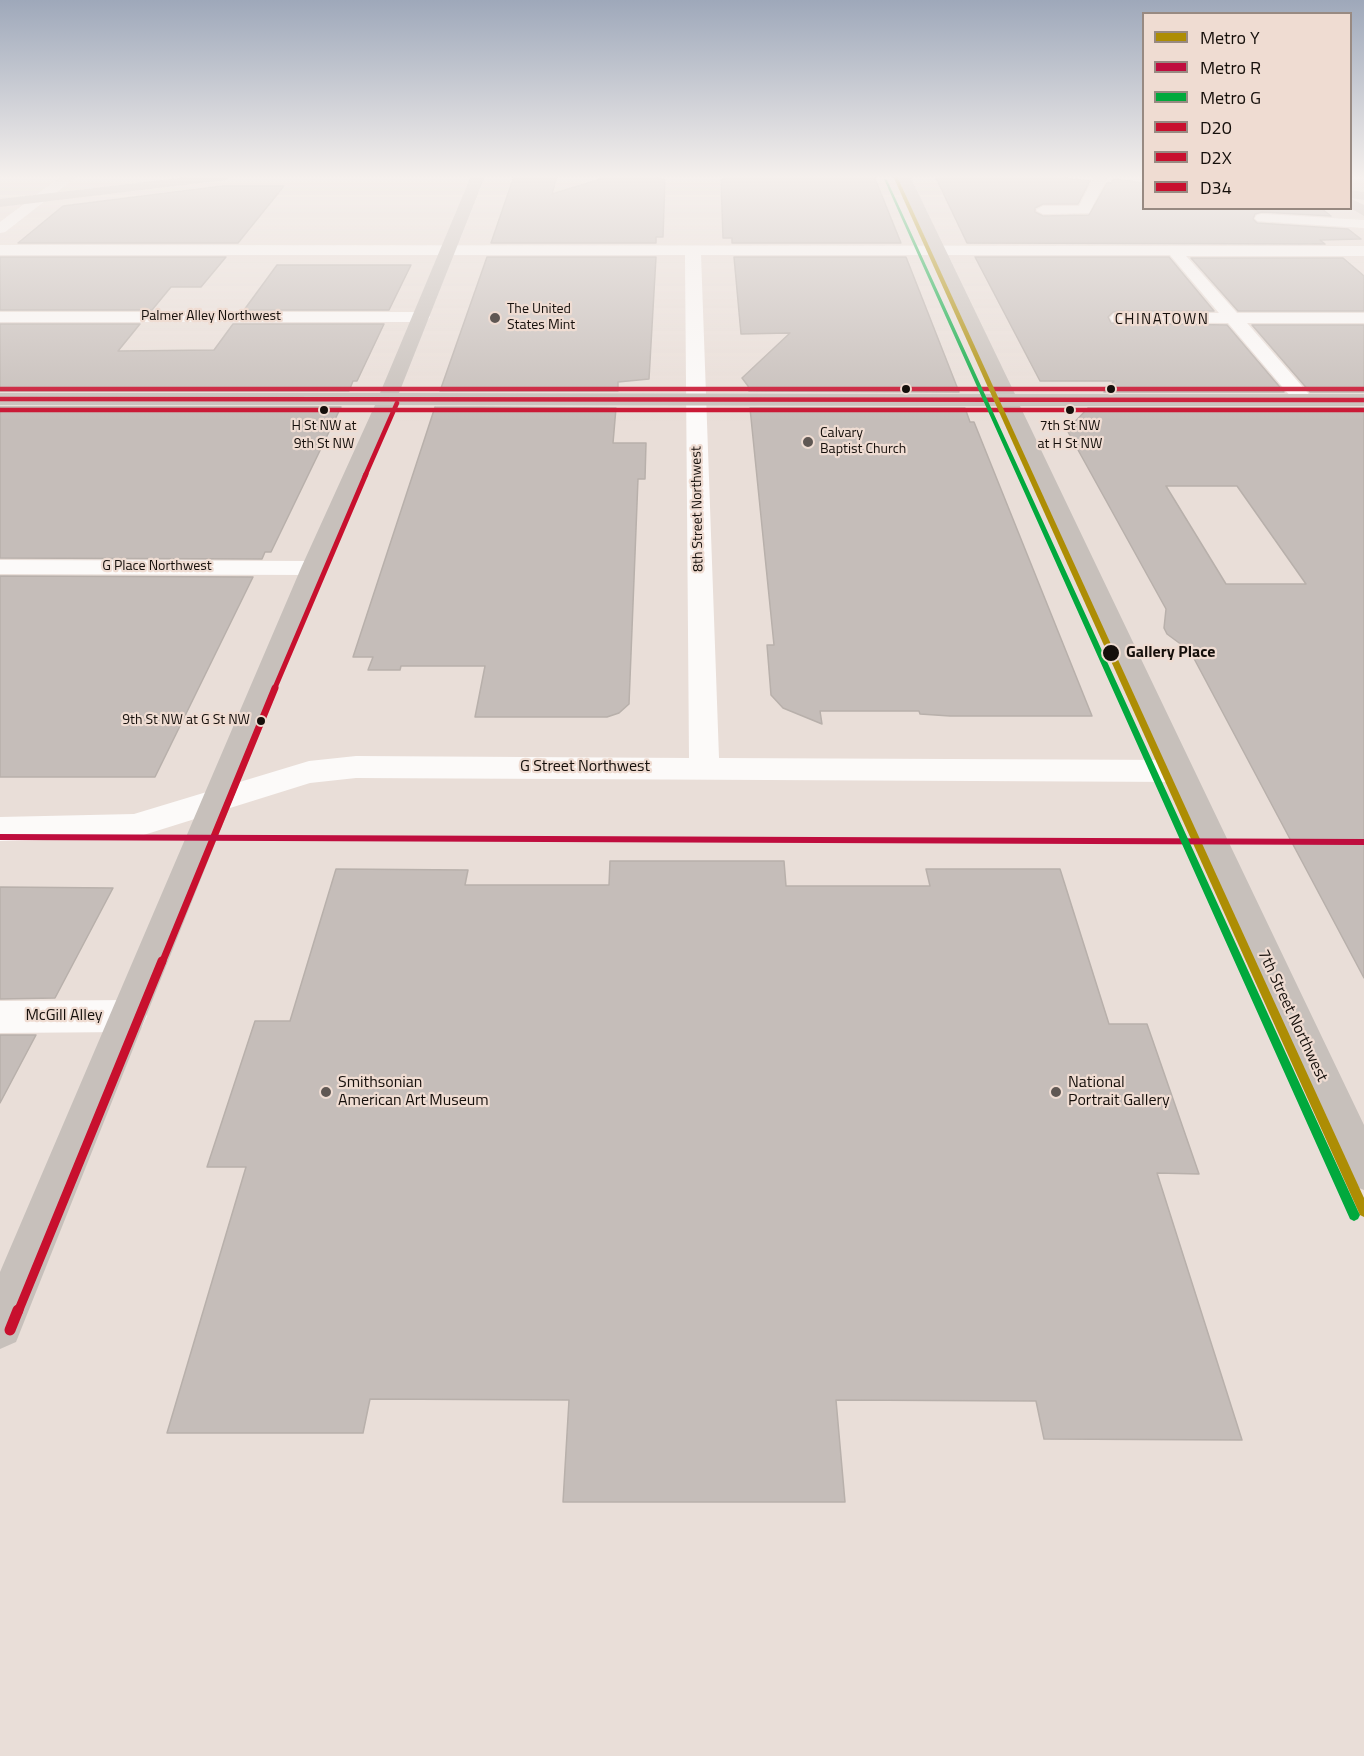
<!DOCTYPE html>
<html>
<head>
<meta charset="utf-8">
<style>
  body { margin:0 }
  #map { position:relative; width:1364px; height:1756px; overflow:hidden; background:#e9ded8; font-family:"Titillium Web",sans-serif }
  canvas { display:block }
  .legend { position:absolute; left:1142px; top:12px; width:210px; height:198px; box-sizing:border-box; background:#efdcd2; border:2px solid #988a82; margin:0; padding:8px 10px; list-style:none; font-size:18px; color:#150f0b }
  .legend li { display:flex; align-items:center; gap:12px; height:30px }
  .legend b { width:30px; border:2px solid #988a82 }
</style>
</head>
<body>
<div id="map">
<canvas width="1364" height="1756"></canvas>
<ul class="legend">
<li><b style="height:8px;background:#ad8d04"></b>Metro Y</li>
<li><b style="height:8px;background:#bf0d3e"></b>Metro R</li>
<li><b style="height:8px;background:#01a93d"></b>Metro G</li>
<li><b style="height:8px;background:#c8102e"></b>D20</li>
<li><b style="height:8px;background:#c8102e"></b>D2X</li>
<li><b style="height:8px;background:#c8102e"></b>D34</li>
</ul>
</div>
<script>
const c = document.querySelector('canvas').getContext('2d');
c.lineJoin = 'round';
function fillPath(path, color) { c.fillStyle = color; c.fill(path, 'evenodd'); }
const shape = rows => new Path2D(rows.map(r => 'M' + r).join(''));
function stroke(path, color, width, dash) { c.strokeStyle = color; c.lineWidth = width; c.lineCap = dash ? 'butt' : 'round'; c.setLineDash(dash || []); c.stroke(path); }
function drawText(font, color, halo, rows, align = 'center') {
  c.font = font + ' "Titillium Web",sans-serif'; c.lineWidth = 4.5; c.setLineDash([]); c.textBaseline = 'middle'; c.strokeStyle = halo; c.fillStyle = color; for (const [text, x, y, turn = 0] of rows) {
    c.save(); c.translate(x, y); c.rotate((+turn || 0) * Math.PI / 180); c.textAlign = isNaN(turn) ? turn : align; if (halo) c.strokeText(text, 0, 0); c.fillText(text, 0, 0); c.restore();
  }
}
const building = shape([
  [514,176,557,176,552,194,610,176,650,176,665,180,663,237,656,237,656,243,491,243,514,176],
  [735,176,874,176,901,243,732,243,732,238,723,238,721,180,735,176],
  [935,176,1047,176,1090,181,1078,204,1043,204,1035,208,1035,212,1043,216,1089,215,1107,183,1111,183,1114,179,1143,183,1143,208,1321,208,1331,216,1262,212,1255,214,1253,219,1257,223,1348,229,1361,239,1320,240,1325,244,967,243,935,176],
  [222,186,284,186,238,243,18,243,63,206,222,186],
  [0,257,226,257,201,287,171,287,152,310,0,310,0,257],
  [487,257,656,257,649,379,618,382,618,391,440,391,487,257],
  [734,257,906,257,959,392,749,391,748,386,742,378,790,333,741,334,734,257],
  [975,257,1169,257,1214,311,1119,311,1113,312,1108,317,1111,323,1227,325,1284,392,1104,392,1114,381,1040,381,975,257],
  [1191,258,1343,258,1364,276,1364,311,1238,311,1191,258],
  [277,265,411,265,389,310,244,310,277,265],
  [0,324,140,324,118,351,214,350,233,324,384,324,357,381,353,381,349,391,0,391,0,324],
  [1252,325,1364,325,1364,392,1310,392,1252,325],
  [0,407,341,407,271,552,265,552,262,559,0,558,0,407],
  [435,407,616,408,613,443,646,443,645,479,638,479,629,704,619,713,607,717,475,717,485,666,401,666,400,670,368,670,373,657,353,657,435,407],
  [750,408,965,408,970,422,974,422,1092,716,950,716,920,714,919,711,820,711,822,724,783,708,771,695,767,645,774,645,750,408],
  [1088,408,1364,408,1364,978,1190,651,1167,634,1164,628,1166,609,1067,430,1088,408],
  [1166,486,1237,486,1306,584,1226,584,1166,486],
  [0,576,253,577,155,777,0,777,0,576],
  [610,861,784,861,786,886,930,886,926,869,1060,869,1109,1024,1147,1024,1199,1174,1157,1173,1242,1440,1044,1439,1036,1401,836,1400,845,1502,563,1502,569,1400,370,1399,363,1433,167,1433,246,1167,207,1167,255,1021,290,1021,336,869,468,870,465,885,609,885,610,861],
  [0,887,113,888,55,998,0,999,0,887],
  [0,1035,36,1035,0,1103,0,1035]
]);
const minor = shape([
  [62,176,77,176,5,232,0,233,0,222,62,176],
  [1095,176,1108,176,1089,213,1043,214,1036,210,1043,206,1079,206,1095,176],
  [1262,214,1364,220,1364,228,1257,221,1255,218,1257,215,1262,214],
  [0,245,1364,246,1364,256,1186,256,1237,313,1364,313,1364,323,1247,323,1314,400,1311,404,1304,406,1297,404,1228,323,1113,322,1110,318,1113,314,1119,313,1219,313,1170,255,701,255,719,758,1179,760,1190,764,1194,771,1190,778,1179,782,356,778,310,783,134,838,0,841,0,817,134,814,309,761,356,756,689,758,685,255,0,255,0,245],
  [0,312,421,312,427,313,430,317,427,321,421,322,0,322,0,312],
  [0,560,313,561,322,563,325,568,322,573,313,575,0,574,0,560],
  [129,1000,142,1005,147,1016,142,1027,129,1032,0,1033,0,1001,129,1000]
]);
const major = shape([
  [196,176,233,176,226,180,0,207,0,199,196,176],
  [471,176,485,176,399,393,995,394,897,176,910,176,1015,394,1364,394,1364,406,1020,406,1364,1125,1364,1190,1349,1184,1000,406,394,405,325,568,16,1342,0,1349,0,1272,301,568,375,405,0,405,0,393,380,393,471,176],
  [1350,190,1364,192,1364,200,1350,198,1350,190]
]);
const highway = shape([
  [1350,198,1364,205,1364,216,1350,208,1350,198]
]);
const bus1 = shape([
  [0,399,1364,400]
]);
const bus2Far4 = shape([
  [0,410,1364,410],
  [365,476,397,403]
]);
const bus2Far3 = shape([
  [274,690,366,474]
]);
const bus2Far2 = shape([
  [162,963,275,688]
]);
const bus2Far1 = shape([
  [18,1312,162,961]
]);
const bus2 = shape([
  [10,1330,18,1310]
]);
const bus3 = shape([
  [0,389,1364,389]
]);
const metro1 = shape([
  [893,176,897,176,1364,1198,1364,1217,1360,1215,893,176]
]);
const metro2 = shape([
  [0,834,1364,839,1364,845,0,840,0,834]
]);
const metro3 = shape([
  [884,179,887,180,1358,1211,1360,1215,1358,1219,1354,1221,1350,1219,884,179]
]);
const markers = [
  [495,318,6,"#5f5753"],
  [906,389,5,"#150f0b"],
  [1111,389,5,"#150f0b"],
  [324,410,5,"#150f0b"],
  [1070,410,5,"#150f0b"],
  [808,442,6,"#5f5753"],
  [1111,653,9,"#150f0b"],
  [261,721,5,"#150f0b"],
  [326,1092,6,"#5f5753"],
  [1056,1092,6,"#5f5753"]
];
const farPoinames = [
  ["The United",507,310],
  ["States Mint",507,326],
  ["Calvary",820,434],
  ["Baptist Church",820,450]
];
const farStreetnames = [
  ["Palmer Alley Northwest",211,317],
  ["8th Street Northwest",698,509,-91],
  ["G Place Northwest",157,567]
];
const busNames = [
  ["H St NW at",324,427],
  ["9th St NW",324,445],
  ["7th St NW",1070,427],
  ["at H St NW",1070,445],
  ["9th St NW at G St NW",250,721,"right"]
];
const farNeighbourhoodnames = [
  ["CHINATOWN",1162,320]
];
const stopNames = [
  ["Gallery Place",1126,653]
];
const streetNames = [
  ["G Street Northwest",585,767],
  ["McGill Alley",64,1016],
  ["7th Street Northwest",1292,1016,65]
];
const poiNames = [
  ["Smithsonian",338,1083],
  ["American Art Museum",338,1101],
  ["National",1068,1083],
  ["Portrait Gallery",1068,1101]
];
fillPath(building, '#c5bdb9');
stroke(building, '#b8b0ab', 1.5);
fillPath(minor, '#fcfaf9');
fillPath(major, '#c7c0bb');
fillPath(highway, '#c9bfb9');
stroke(bus1, '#c8102e', 4.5);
stroke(bus2Far4, '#c8102e', 4.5);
stroke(bus2Far3, '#c8102e', 5);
stroke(bus2Far2, '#c8102e', 7);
stroke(bus2Far1, '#c8102e', 9);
stroke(bus2, '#c8102e', 11);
stroke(bus3, '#c8102e', 4.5);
fillPath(metro1, '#ad8d04');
fillPath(metro2, '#bf0d3e');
fillPath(metro3, '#01a93d');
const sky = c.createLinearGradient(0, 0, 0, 421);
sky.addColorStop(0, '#9ea8ba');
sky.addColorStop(0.42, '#f5f0ed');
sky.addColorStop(1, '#f5f0ed00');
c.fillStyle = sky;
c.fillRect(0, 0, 1364, 421);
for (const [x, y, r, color] of markers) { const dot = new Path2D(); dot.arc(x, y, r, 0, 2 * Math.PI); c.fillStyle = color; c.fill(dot); stroke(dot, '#efdcd2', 2); }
drawText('14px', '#150f0b', '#efdcd2', farPoinames, 'left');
drawText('14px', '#150f0b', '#efdcd2', farStreetnames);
drawText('14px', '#150f0b', '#efdcd2', busNames);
c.letterSpacing = '1.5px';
drawText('15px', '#150f0b', '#efdcd2', farNeighbourhoodnames);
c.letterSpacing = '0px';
drawText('bold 16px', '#150f0b', '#efdcd2', stopNames, 'left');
drawText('16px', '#150f0b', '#efdcd2', streetNames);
drawText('16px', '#150f0b', '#efdcd2', poiNames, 'left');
</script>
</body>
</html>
